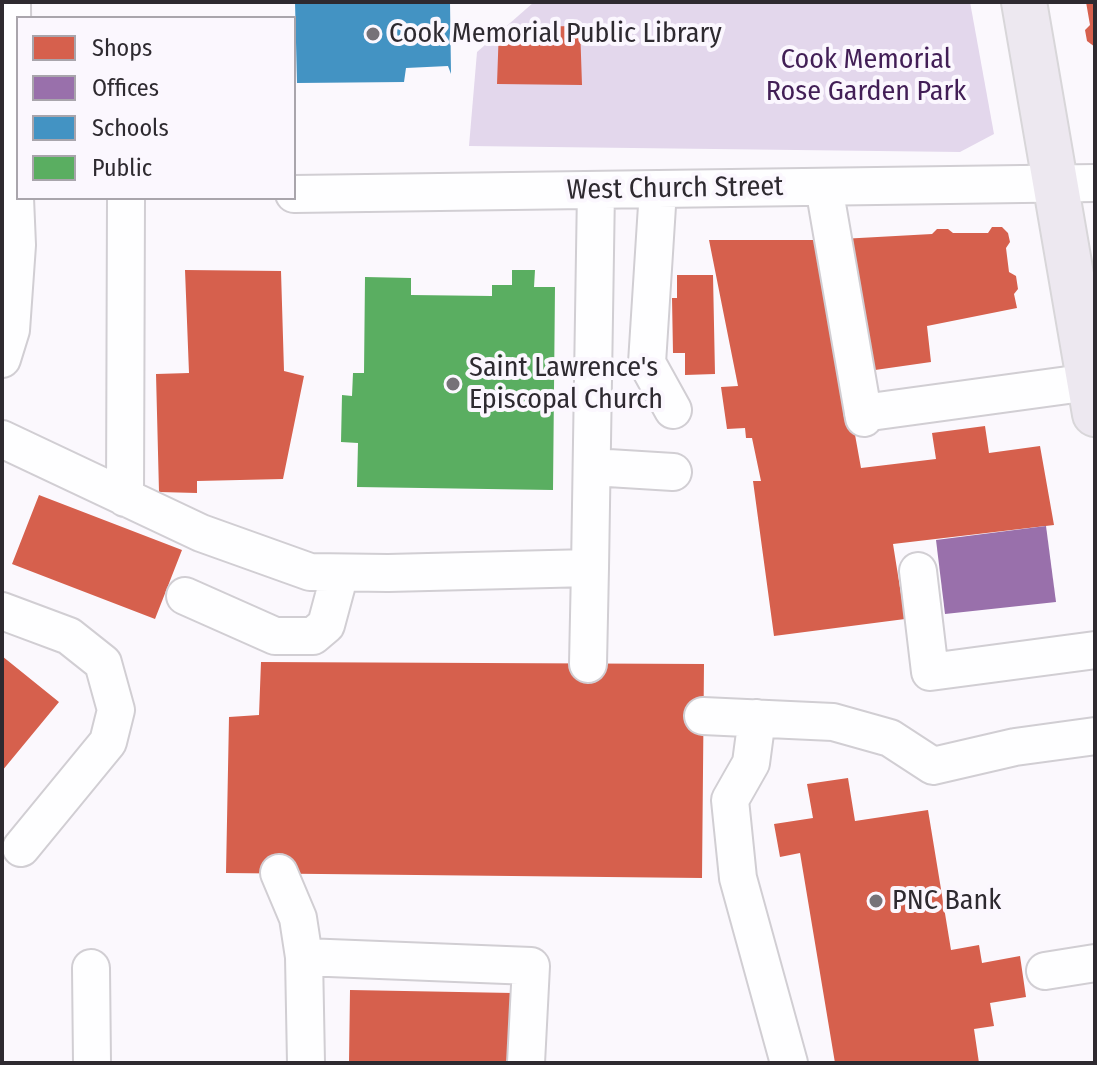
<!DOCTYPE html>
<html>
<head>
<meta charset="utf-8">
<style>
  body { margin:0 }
  #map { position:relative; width:1097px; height:1065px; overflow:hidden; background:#fbf8fd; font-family:"Fira Sans Condensed",sans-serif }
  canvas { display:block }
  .frame { position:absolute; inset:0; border:4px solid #2e2a30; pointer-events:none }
  .legend { position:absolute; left:16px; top:16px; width:280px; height:184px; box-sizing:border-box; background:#fbf7fe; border:2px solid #a9a5ac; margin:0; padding:10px 14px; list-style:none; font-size:24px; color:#2e2a30 }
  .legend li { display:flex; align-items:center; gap:16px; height:40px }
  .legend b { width:40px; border:2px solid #a9a5ac }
</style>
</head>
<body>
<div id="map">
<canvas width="1097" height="1065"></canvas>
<div class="frame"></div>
<ul class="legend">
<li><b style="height:22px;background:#d6604d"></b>Shops</li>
<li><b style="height:22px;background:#9970ab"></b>Offices</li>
<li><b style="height:22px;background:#4393c3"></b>Schools</li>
<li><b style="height:22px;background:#5aae61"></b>Public</li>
</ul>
</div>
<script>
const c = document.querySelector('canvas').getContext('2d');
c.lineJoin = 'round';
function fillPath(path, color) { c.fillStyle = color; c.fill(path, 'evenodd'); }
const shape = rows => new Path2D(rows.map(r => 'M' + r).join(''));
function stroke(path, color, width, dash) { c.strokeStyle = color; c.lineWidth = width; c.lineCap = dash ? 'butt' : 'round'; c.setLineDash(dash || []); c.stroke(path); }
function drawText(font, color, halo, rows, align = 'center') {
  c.font = font + ' "Fira Sans Condensed",sans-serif'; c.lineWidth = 8; c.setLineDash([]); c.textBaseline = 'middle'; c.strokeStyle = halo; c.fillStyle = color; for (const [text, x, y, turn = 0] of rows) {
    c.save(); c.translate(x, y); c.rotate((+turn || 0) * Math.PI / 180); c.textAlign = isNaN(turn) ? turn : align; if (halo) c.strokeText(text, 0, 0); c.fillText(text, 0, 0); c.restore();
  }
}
const green = shape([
  [534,2,970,2,994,134,960,152,469,146,477,52]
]);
const shops = shape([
  [1086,2,1095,2,1095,47,1087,41,1085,30,1090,25],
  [580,26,582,85,497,84,499,27],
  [992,227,1002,227,1008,233,1010,242,1006,248,1009,272,1016,276,1018,289,1014,294,1017,308,927,326,931,362,861,372,841,239,932,234,937,229,948,229,953,233,988,233],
  [709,240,820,240,861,468,936,459,932,433,985,426,989,453,1040,446,1054,525,893,544,905,619,774,636,753,481,761,481,752,438,746,438,745,428,727,429,721,387,738,386],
  [185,270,281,271,284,371,304,376,283,479,197,481,197,493,159,492,156,374,189,373],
  [677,275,713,275,715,374,685,375,685,353,673,353,672,298,677,298],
  [39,495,182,550,155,619,12,564],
  [2,656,59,702,2,771],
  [261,662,704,664,702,878,226,873,229,717,259,715],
  [848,778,855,821,928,810,951,950,979,945,982,963,1020,956,1026,997,990,1003,994,1026,974,1029,979,1063,835,1063,800,853,780,857,774,824,813,818,807,784],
  [350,990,513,993,512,1063,349,1063]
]);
const offices = shape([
  [1046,526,1056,602,945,614,936,540]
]);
const schools = shape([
  [295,2,450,2,451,74,448,66,406,68,404,82,297,83]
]);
const public = shape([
  [512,270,535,270,534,287,555,287,553,490,357,487,358,443,341,442,342,395,352,396,353,373,364,373,365,277,411,278,411,295,492,296,492,285,512,285]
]);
const minor = shape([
  [824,187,864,418],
  [658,190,647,363,673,410],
  [294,194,1095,183],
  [2,359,11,330,17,245,13,151,12,2],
  [863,413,1090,382],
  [2,439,201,533,310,572,388,573,590,568,588,664],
  [592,467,673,472],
  [125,498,126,198],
  [590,568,596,190],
  [918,571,930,672,1095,650],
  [185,596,275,636,313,636,326,625,340,573],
  [2,611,69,636,103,663,116,710,108,742,21,848],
  [703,716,833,722,890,738,933,766,1015,747,1095,736],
  [757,718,751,763,730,800,738,878,789,1063],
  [279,873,298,918,304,957],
  [91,968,92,1063],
  [1045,971,1095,963],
  [306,1063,304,957,531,966,526,1063]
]);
const major = shape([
  [1024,2,1095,414]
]);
const markers = [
  [373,34,8,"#767278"],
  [453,384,8,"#767278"],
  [876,901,8,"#767278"]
];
const poiNames = [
  ["Cook Memorial Public Library",389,34],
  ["Saint Lawrence's",469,368],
  ["Episcopal Church",469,400],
  ["PNC Bank",892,901]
];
const parkNames = [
  ["Cook Memorial",866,60],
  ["Rose Garden Park",866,92]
];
const streetNames = [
  ["West Church Street",675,189,-1]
];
fillPath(green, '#e3d7ec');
fillPath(shops, '#d6604d');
fillPath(offices, '#9970ab');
fillPath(schools, '#4393c3');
fillPath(public, '#5aae61');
stroke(minor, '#d1ced3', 40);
stroke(major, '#d8d6d9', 48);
stroke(minor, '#fefeff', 36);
stroke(major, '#ede8f0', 44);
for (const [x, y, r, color] of markers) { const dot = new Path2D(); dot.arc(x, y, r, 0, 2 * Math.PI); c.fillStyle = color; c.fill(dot); stroke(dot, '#fbf7fe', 3); }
drawText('28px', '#2e2a30', '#fbf7fe', poiNames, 'left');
drawText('28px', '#421e56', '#fbf7fe', parkNames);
drawText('28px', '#2e2a30', '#fbf7fe', streetNames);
</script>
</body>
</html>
